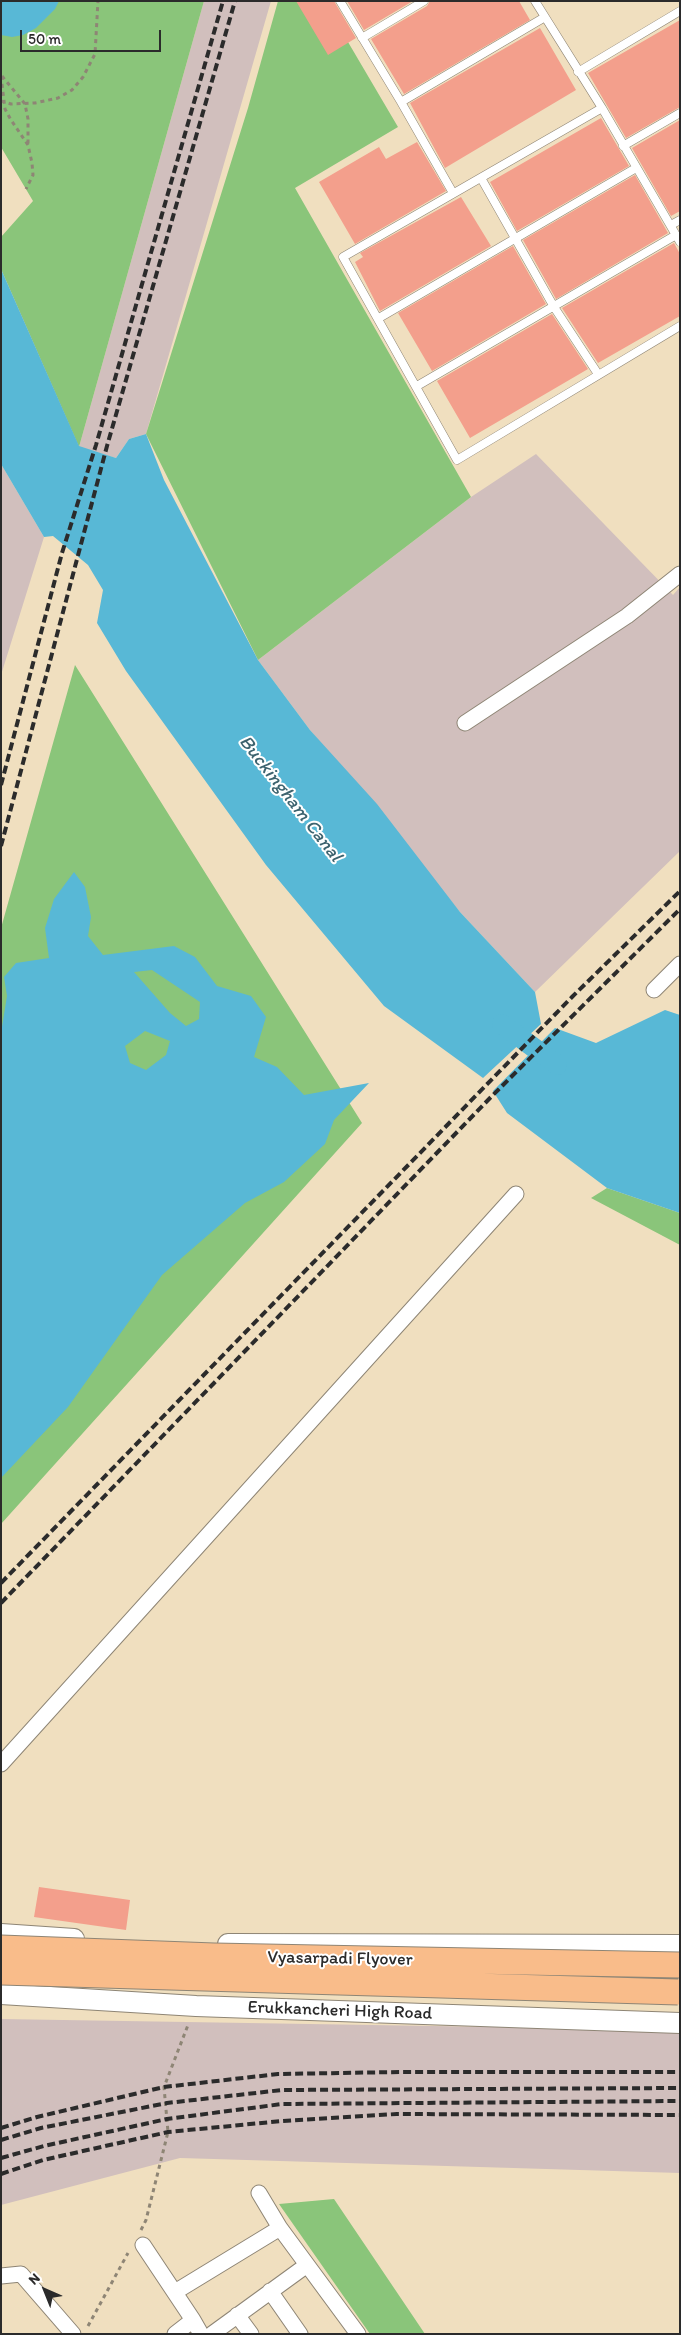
<!DOCTYPE html>
<html>
<head>
<meta charset="utf-8">
<style>
  body { margin:0 }
  #map { position:relative; width:681px; height:2335px; overflow:hidden; background:#f0dfbf; font-family:Itim,sans-serif }
  canvas { display:block }
  .frame { position:absolute; inset:0; border:2px solid #2b2b2b; pointer-events:none }
  .north { position:absolute; left:20px; top:2265px; width:50px; height:50px; -webkit-text-stroke:4px #fff; paint-order:stroke; rotate:316deg; font-size:14px; font-weight:700; line-height:20px; text-align:center; color:#2b2b2b }
  .north::after { content:''; display:block; margin:auto; width:18px; height:22px; background:#2b2b2b; clip-path:polygon(50% 0,100% 100%,50% 72%,0 100%) }
  .scale { position:absolute; left:20px; top:30px; width:141px; height:22px; box-sizing:border-box; border:2px solid #2b2b2b; border-top:0; padding-left:6px; font-size:15px; line-height:18px; white-space:nowrap; color:#2b2b2b; -webkit-text-stroke:4px #fff; paint-order:stroke }
</style>
</head>
<body>
<div id="map">
<canvas width="681" height="2335"></canvas>
<div class="frame"></div>
<div class="north">N</div>
<div class="scale">50 m</div>
</div>
<script>
const c = document.querySelector('canvas').getContext('2d');
c.lineJoin = 'round';
function fillPath(path, color) { c.fillStyle = color; c.fill(path, 'evenodd'); }
const shape = rows => new Path2D(rows.map(r => 'M' + r).join(''));
function stroke(path, color, width, dash) { c.strokeStyle = color; c.lineWidth = width; c.lineCap = dash ? 'butt' : 'round'; c.setLineDash(dash || []); c.stroke(path); }
function drawText(font, color, halo, rows, align = 'center') {
  c.font = font + ' Itim,sans-serif'; c.lineWidth = 4; c.setLineDash([]); c.textBaseline = 'middle'; c.strokeStyle = halo; c.fillStyle = color; for (const [text, x, y, turn = 0] of rows) {
    c.save(); c.translate(x, y); c.rotate((+turn || 0) * Math.PI / 180); c.textAlign = isNaN(turn) ? turn : align; if (halo) c.strokeText(text, 0, 0); c.fillText(text, 0, 0); c.restore();
  }
}
const industrial = shape([
  [204,1,271,1,146,434,129,439,116,458,79,447],
  [536,454,673,595,680,587,680,851,535,992,460,912,310,730,258,660,471,497],
  [1,464,44,537,1,675],
  [1,2019,680,2030,680,2173,180,2158,1,2205]
]);
const green = shape([
  [1,1,204,1,79,447,1,269,1,237,33,201,1,147],
  [278,1,296,1,348,42,398,127,295,188,471,497,258,660,146,434,248,108],
  [75,665,362,1123,1,1524,1,928],
  [607,1188,680,1213,680,1245,591,1198],
  [334,2199,425,2334,370,2334,279,2204]
]);
const water = shape([
  [1,1,59,1,55,9,36,28,23,35,12,37,1,35],
  [1,269,79,446,116,458,129,439,146,434,164,480,258,660,310,730,377,804,460,912,535,992,541,1024,483,1078,384,1006,266,865,126,671,97,623,103,590,88,565,53,536,44,537,1,464],
  [74,872,85,887,91,917,88,936,103,955,174,946,195,957,217,986,251,996,266,1017,254,1057,277,1067,304,1095,369,1083,334,1120,325,1144,284,1182,245,1203,162,1275,68,1407,1,1478,1,1033,7,996,4,977,16,963,49,958,45,928,54,899],
  [152,970,200,1002,199,1019,186,1026,170,1013,134,972],
  [145,1031,170,1041,166,1055,146,1070,130,1063,125,1046],
  [665,1010,680,1015,680,1213,607,1188,507,1113,493,1091,555,1028,596,1043]
]);
const canal = shape([
  [502,1024,557,1065]
]);
const building = shape([
  [296,1,334,1,356,38,328,55],
  [347,1,413,1,364,30],
  [430,1,519,1,530,20,404,94,371,39,427,6],
  [680,20,680,107,626,138,588,73],
  [540,28,576,90,445,168,410,103],
  [601,118,629,166,517,231,490,182],
  [680,120,680,211,671,216,632,148],
  [417,142,446,191,355,244,319,182,379,147,386,159],
  [635,175,668,233,556,299,523,240],
  [461,197,491,246,380,311,355,262,363,257,360,253],
  [674,243,680,254,680,316,598,363,562,308],
  [513,246,546,304,432,371,398,313],
  [552,314,588,369,470,438,437,381],
  [39,1887,130,1900,126,1930,34,1917]
]);
const path = shape([
  [1,76,5,109,11,120,28,145,32,163,33,175,26,189],
  [2,76,25,104,28,119,28,144],
  [1,101,11,104,35,103,58,98,72,90,83,77,95,54,98,1],
  [141,2230,146,2220,168,2132,164,2087,188,2025],
  [88,2326,128,2253]
]);
const service = shape([
  [340,1,401,102,453,193],
  [535,1,602,108,680,242],
  [362,38,424,1],
  [578,72,680,11],
  [401,102,545,17],
  [602,108,343,257,457,460,680,326],
  [623,146,680,113],
  [481,178,554,307,598,374],
  [671,225,680,220],
  [379,318,636,168],
  [417,386,676,235]
]);
const minor = shape([
  [465,723,627,616,680,574],
  [654,990,680,964],
  [1,1764,516,1194],
  [259,2193,280,2228,358,2334],
  [143,2245,193,2320,175,2334],
  [1,2276,21,2274,73,2334],
  [270,2291,300,2334],
  [175,2292,280,2228],
  [237,2315,251,2334],
  [193,2320,201,2334],
  [212,2334,307,2265]
]);
const tertiary = shape([
  [1,1934,74,1939],
  [228,1944,680,1945],
  [1,1994,196,2006,680,2023]
]);
const rail = shape([
  [1,785,62,553,96,445,223,1],
  [1,846,107,446,235,1],
  [1,1583,572,997,680,891],
  [1,1603,491,1097,680,909],
  [1,2128,37,2117,164,2087,278,2074,400,2072,680,2072],
  [1,2140,41,2128,167,2103,282,2090,680,2088],
  [1,2158,44,2146,167,2119,282,2104,680,2101],
  [1,2174,43,2160,168,2132,282,2121,397,2114,680,2115]
]);
const primaryBridge = shape([
  [1,1948,214,1956,680,1965],
  [1,1972,678,1992]
]);
const streetNames = [
  ["Vyasarpadi Flyover",340,1959,1],
  ["Erukkancheri High Road",340,2011,2]
];
const waterNames = [
  ["Buckingham Canal",290,799,52]
];
fillPath(industrial, '#d1bfbd');
fillPath(green, '#8ac57a');
fillPath(water, '#58b8d6');
stroke(canal, '#58b8d6', 20);
fillPath(building, '#f39f8c');
stroke(service, '#8e8575', 9);
stroke(minor, '#8e8575', 17);
stroke(tertiary, '#8e8575', 22);
stroke(path, '#8e8575', 3, [4, 4]);
stroke(service, '#fff', 8);
stroke(minor, '#fff', 15);
stroke(tertiary, '#fff', 20);
stroke(rail, '#2b2b2b', 4, [8, 4]);
stroke(primaryBridge, '#8e8575', 27, []);
stroke(primaryBridge, '#f9bc8a', 25);
drawText('18px', '#2b2b2b', '#fff', streetNames);
drawText('italic 19px', '#3d636f', '#fff', waterNames);
</script>
</body>
</html>
